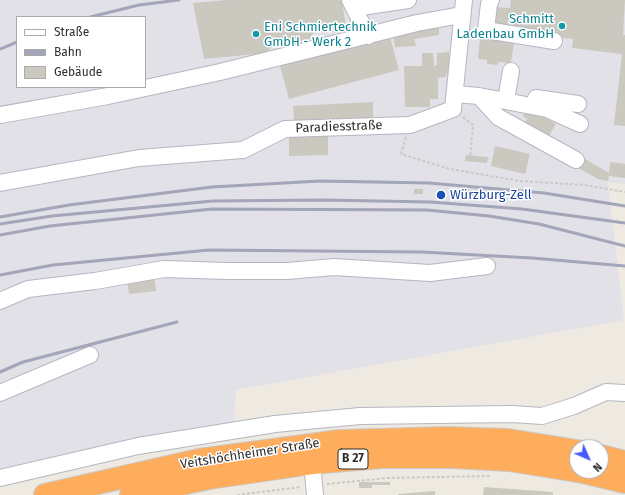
<!DOCTYPE html>
<html>
<head>
<meta charset="utf-8">
<style>
  body { margin:0 }
  #map { position:relative; width:625px; height:495px; overflow:hidden; background:#efeae1; font-family:"Fira Sans",sans-serif }
  canvas { display:block }
  .legend { position:absolute; left:16px; top:16px; width:130px; height:72px; box-sizing:border-box; background:#fff; border:1px solid #ababab; margin:0; padding:5px 7px; list-style:none; font-size:12px; color:#2e2e2e }
  .legend li { display:flex; align-items:center; gap:8px; height:20px }
  .legend b { width:20px; border:1px solid #ababab }
  .north { position:absolute; left:569px; top:439px; width:40px; height:40px; box-sizing:border-box; background:#fff; border:1px solid #ababab; border-radius:50%; rotate:135deg; font-size:11px; font-weight:700; line-height:16px; text-align:center; color:#2e2e2e }
  .north::after { content:''; display:block; margin:auto; width:14px; height:18px; background:#445af9; clip-path:polygon(50% 0,100% 100%,50% 72%,0 100%) }
</style>
</head>
<body>
<div id="map">
<canvas width="625" height="495"></canvas>
<ul class="legend">
<li><b style="height:5px;background:#fff"></b>Straße</li>
<li><b style="height:5px;background:#a3a5b8"></b>Bahn</li>
<li><b style="height:11px;background:#cbc8bf"></b>Gebäude</li>
</ul>
<div class="north">N</div>
</div>
<script>
const c = document.querySelector('canvas').getContext('2d');
c.lineJoin = 'round';
function fillPath(path, color) { c.fillStyle = color; c.fill(path, 'evenodd'); }
const shape = rows => new Path2D(rows.map(r => 'M' + r).join(''));
function stroke(path, color, width, dash) { c.strokeStyle = color; c.lineWidth = width; c.lineCap = dash ? 'butt' : 'round'; c.setLineDash(dash || []); c.stroke(path); }
function drawText(font, color, halo, rows, align = 'center') {
  c.font = font + ' "Fira Sans",sans-serif'; c.lineWidth = 3; c.setLineDash([]); c.textBaseline = 'middle'; c.strokeStyle = halo; c.fillStyle = color; for (const [text, x, y, turn = 0] of rows) {
    c.save(); c.translate(x, y); c.rotate((+turn || 0) * Math.PI / 180); c.textAlign = isNaN(turn) ? turn : align; if (halo) c.strokeText(text, 0, 0); c.fillText(text, 0, 0); c.restore();
  }
}
const industrial = shape([
  [0,0,625,0,625,184,608,182,624,320,236,390,234,425,0,486],
  [17,17,145,17,145,87,17,87]
]);
const building = shape([
  [227,0,342,0,346,27,318,28,308,40,274,42,267,53,204,59,193,3],
  [511,0,625,0,623,35,625,35,625,126,614,125,622,54,572,48,573,39,508,31,492,25,494,7,510,8],
  [439,22,439,35,414,39,416,46,395,47,393,35],
  [390,37,399,70,289,99,280,66],
  [480,38,514,42,511,63,498,62,498,65,487,64,487,60,478,59],
  [449,52,450,74,446,74,446,77,438,78,438,99,430,99,430,107,405,107,404,66,422,66,422,53,433,53,434,66,437,65,437,53],
  [373,102,373,119,294,123,293,106],
  [532,110,556,124,547,139,523,124,527,119,523,116,525,112,529,114],
  [289,131,328,131,328,155,289,156],
  [495,146,530,154,525,174,491,166],
  [466,155,488,157,487,163,465,161],
  [580,156,609,173,610,162,625,164,625,178,609,176,608,181,598,179,575,166],
  [414,189,423,189,423,194,414,194],
  [455,189,495,191,494,200,454,197],
  [154,274,156,291,129,294,127,280],
  [359,482,390,482,390,485,372,485,372,488,359,488],
  [484,487,553,492,553,495,483,495],
  [435,491,435,495,398,495,398,494]
]);
const path = shape([
  [463,117,473,125,470,158,490,159],
  [406,137,401,154,450,169,520,181,585,185,625,192],
  [476,195,487,196],
  [474,201,475,189],
  [327,484,387,478,490,476],
  [237,495,301,487]
]);
const minor = shape([
  [350,0,368,36],
  [491,0,489,4,486,30,554,41],
  [354,8,408,0],
  [455,94,479,96,547,109,580,124],
  [507,94,511,71],
  [479,96,498,117,576,160],
  [536,98,578,104],
  [0,115,108,96,220,72,417,23,461,15],
  [0,183,139,158,243,150,285,129,410,125,453,109,464,0],
  [0,301,28,289,95,281,164,269,227,271,287,271,334,267,430,273,487,266],
  [0,393,90,355],
  [312,463,315,495],
  [0,478,138,446,275,424,360,416,512,414,542,416,574,406,606,392,625,393]
]);
const highway = shape([
  [601,456,625,462],
  [579,471,625,482],
  [45,495,199,460,340,441,447,438,508,440,577,451],
  [131,495,209,478,312,463,382,457,452,457,509,460,577,471]
]);
const rail = shape([
  [90,17,139,5,179,0],
  [0,49,17,42],
  [0,217,69,205,212,187,320,181,429,183,544,193,625,206],
  [0,224,52,216,213,201,323,200,430,202,522,209,625,223],
  [0,235,50,226,212,209,427,210,489,216,539,224,625,246],
  [0,275,53,265,209,250,422,252,532,258,625,266],
  [0,372,23,362,177,322]
]);
const markers = [
  [562,26,4,"#0f9aa8"],
  [256,34,4,"#0f9aa8"],
  [441,195,5,"#1a4fb4"]
];
const shields = [
  [353,459,30]
];
const shieldNames = [
  ["B 27",353,459]
];
const cultureNames = [
  ["Schmitt",554,19],
  ["Ladenbau GmbH",554,34],
  ["Eni Schmiertechnik",264,27,"left"],
  ["GmbH - Werk 2",264,42,"left"]
];
const streetNames = [
  ["Paradiesstraße",339,127,-2],
  ["Veitshöchheimer Straße",250,454,-9]
];
const transitNames = [
  ["Würzburg-Zell",450,195]
];
fillPath(industrial, '#e3e1e8');
fillPath(building, '#cbc8bf');
stroke(minor, '#b4b6c1', 18);
stroke(highway, '#c9c9c9', 24);
stroke(path, '#c9c9c9', 2, [3, 2]);
stroke(minor, '#fff', 16);
stroke(highway, '#fead5d', 22);
stroke(rail, '#a3a5b8', 3);
for (const [x, y, r, color] of markers) { const dot = new Path2D(); dot.arc(x, y, r, 0, 2 * Math.PI); c.fillStyle = color; c.fill(dot); stroke(dot, '#fff', 1.5); }
for (const [x, y, w] of shields) { const box = new Path2D(); box.roundRect(x - w / 2, y - 10, w, 20, 3); c.fillStyle = '#fff'; c.fill(box); stroke(box, '#2e2e2e', 1); }
drawText('bold 12px', '#2e2e2e', null, shieldNames);
drawText('13px', '#0d838f', '#fff', cultureNames, 'right');
drawText('13px', '#2e2e2e', '#fff', streetNames);
drawText('13px', '#164399', '#fff', transitNames, 'left');
</script>
</body>
</html>
